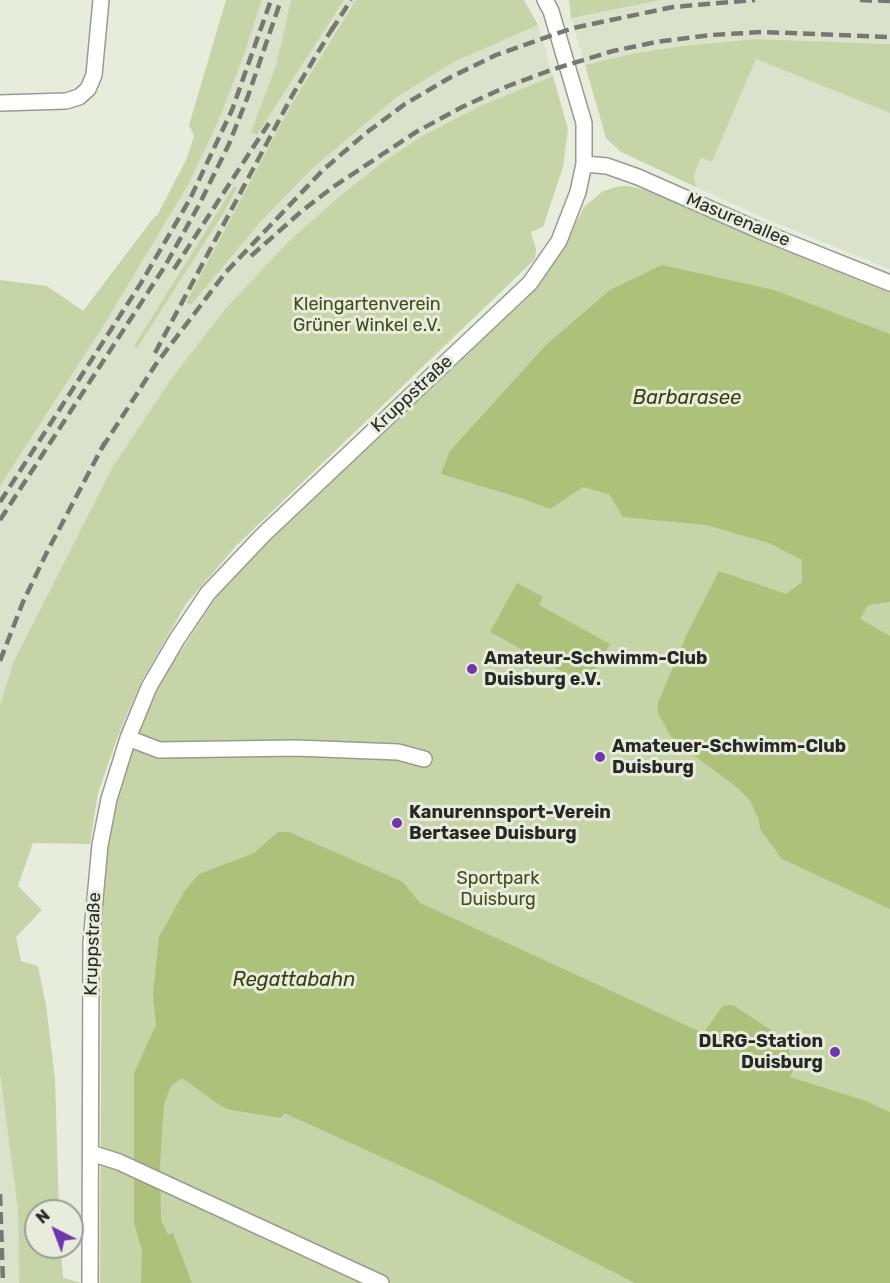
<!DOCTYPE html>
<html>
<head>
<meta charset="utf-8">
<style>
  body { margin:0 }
  #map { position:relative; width:890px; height:1283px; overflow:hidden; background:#e7ecdc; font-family:Rubik,sans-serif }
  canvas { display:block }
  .north { position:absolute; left:24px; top:1199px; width:60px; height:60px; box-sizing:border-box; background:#e7ecdc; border:2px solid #9b9e92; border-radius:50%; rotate:318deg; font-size:16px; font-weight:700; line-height:24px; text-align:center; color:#282924 }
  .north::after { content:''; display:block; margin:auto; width:21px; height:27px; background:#7037ad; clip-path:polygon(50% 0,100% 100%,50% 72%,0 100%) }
</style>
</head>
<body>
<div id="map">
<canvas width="890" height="1283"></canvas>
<div class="north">N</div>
</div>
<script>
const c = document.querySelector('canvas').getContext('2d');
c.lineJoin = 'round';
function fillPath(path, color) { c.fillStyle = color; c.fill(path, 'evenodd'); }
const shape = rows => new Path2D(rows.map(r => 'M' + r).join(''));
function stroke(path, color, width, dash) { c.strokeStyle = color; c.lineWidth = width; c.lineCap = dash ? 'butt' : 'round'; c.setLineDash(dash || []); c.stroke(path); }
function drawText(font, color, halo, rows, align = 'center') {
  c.font = font + ' Rubik,sans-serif'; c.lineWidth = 6; c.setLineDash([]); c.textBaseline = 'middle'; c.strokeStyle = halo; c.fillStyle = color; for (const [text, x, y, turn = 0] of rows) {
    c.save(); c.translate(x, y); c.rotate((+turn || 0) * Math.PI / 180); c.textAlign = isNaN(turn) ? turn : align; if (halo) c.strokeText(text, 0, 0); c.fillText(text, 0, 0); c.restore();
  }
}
const built = shape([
  [262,0,291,0,276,66,257,135,344,0,356,0,291,105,186,301,191,305,263,219,314,167,397,97,454,62,538,25,553,76,480,106,422,136,383,162,341,195,289,241,226,308,174,375,112,468,13,663,0,706,0,486,104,325,188,185,218,122,244,55],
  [661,0,890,0,890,44,756,39,683,46,635,53,585,65,571,18],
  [756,59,890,113,890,269,766,219,696,187,694,175,701,158,712,162],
  [0,1074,18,1210,19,1283,0,1283]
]);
const green = shape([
  [226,0,262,0,244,55,218,122,188,185,104,325,0,486,0,280,47,286,83,311,155,216,157,216,187,158,194,136,189,125],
  [291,0,344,0,257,135,251,132,276,66],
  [356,0,524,0,538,25,454,62,397,97,314,167,263,219,191,305,186,302,291,105],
  [569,0,661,0,571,18],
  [756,39,890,44,890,113,756,59,712,162,701,158,694,175,696,187,621,152,606,138,585,65,635,53,683,46],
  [553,76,568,129,563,167,543,227,531,232,536,249,535,259,236,546,186,604,141,682,119,733,98,793,90,844,33,843,18,886,42,910,16,937,21,961,38,966,46,1005,55,1079,59,1211,36,1211,36,1247,61,1247,63,1278,82,1283,19,1283,18,1210,0,1074,0,706,13,663,112,468,174,375,226,308,289,241,341,195,383,162,422,136,480,106],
  [234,186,237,188,224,212,137,348,134,346],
  [620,186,628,186,645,190,890,291,890,1283,100,1283,102,886,112,817,134,736,167,672,219,593,252,557,530,295,558,258,584,207,603,191]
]);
const water = shape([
  [662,265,774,290,890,334,890,602,868,605,860,619,890,636,890,909,782,859,760,829,759,820,751,802,738,788,676,742,670,735,658,713,658,703,686,636,719,571,786,594,802,582,802,560,769,543,706,525,623,517,609,494,583,487,550,509,524,499,441,474,450,451,547,344,610,290],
  [517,583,543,597,539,605,610,644,587,685,490,632],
  [278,832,289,832,403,882,420,903,703,1033,723,1006,731,1005,736,1007,786,1040,794,1069,790,1077,866,1101,890,1112,890,1283,635,1283,434,1181,322,1130,284,1113,281,1118,231,1110,221,1106,182,1078,171,1086,164,1104,160,1164,161,1220,168,1235,173,1233,192,1283,141,1283,142,1250,134,1223,134,1073,156,1025,153,994,159,937,184,892,199,874,254,853]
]);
const minor = shape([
  [0,103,66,101,79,97,88,89,94,75,101,0],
  [584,164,607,166,638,177,765,233,890,283],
  [128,738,159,750,296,748,398,752,424,759],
  [91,1153,119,1162,381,1283],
  [90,1283,91,943,100,845,109,799,128,738,149,687,177,639,208,593,263,535,530,283,559,241,578,192,584,164,584,123,551,11,545,0]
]);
const rail = shape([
  [860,0,890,1],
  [331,31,351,0],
  [251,256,303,210,333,187,416,132,462,107,508,86,551,70,613,51,656,42,711,35,763,32,890,37],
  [174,269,269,123],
  [155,353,293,94,335,24],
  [102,448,156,364,226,272,323,170,366,133,405,104,451,77,496,55,573,28,673,7,755,0],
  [0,502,141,283,190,199,232,110,271,0],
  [0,520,165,266,200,203,229,144,248,96,281,0],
  [0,661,23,602,47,552,105,442],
  [0,1194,3,1283]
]);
const markers = [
  [472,669,6,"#7037ad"],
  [600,757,6,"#7037ad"],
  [397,823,6,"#7037ad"],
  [835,1052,6,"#7037ad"]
];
const streetNames = [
  ["Masurenallee",738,220,23],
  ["Kruppstraße",412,394,-43],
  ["Kruppstraße",93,944,-88]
];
const parkNames = [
  ["Kleingartenverein",367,305],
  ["Grüner Winkel e.V.",367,326],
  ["Sportpark",498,879],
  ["Duisburg",498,900]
];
const poiNames = [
  ["Amateur-Schwimm-Club",484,659],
  ["Duisburg e.V.",484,680],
  ["Amateuer-Schwimm-Club",612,747],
  ["Duisburg",612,768],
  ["Kanurennsport-Verein",409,813],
  ["Bertasee Duisburg",409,834],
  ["DLRG-Station",823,1042,"right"],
  ["Duisburg",823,1063,"right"]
];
const waterNames = [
  ["Barbarasee",687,398],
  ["Regattabahn",294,980]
];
fillPath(built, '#dbe2cc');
fillPath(green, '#c7d4a7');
fillPath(water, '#aec17a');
stroke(minor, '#979c8e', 18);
stroke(minor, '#fff', 15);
stroke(rail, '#76796f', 4.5, [12, 6]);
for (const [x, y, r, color] of markers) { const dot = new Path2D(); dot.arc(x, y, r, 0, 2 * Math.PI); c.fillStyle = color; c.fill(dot); stroke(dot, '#e7ecdc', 2); }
drawText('18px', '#282924', '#e7ecdc', streetNames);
drawText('18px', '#414c18', '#e7ecdc', parkNames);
drawText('bold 18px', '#282924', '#e7ecdc', poiNames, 'left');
drawText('italic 20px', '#37420c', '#e7ecdc', waterNames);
</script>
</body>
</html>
